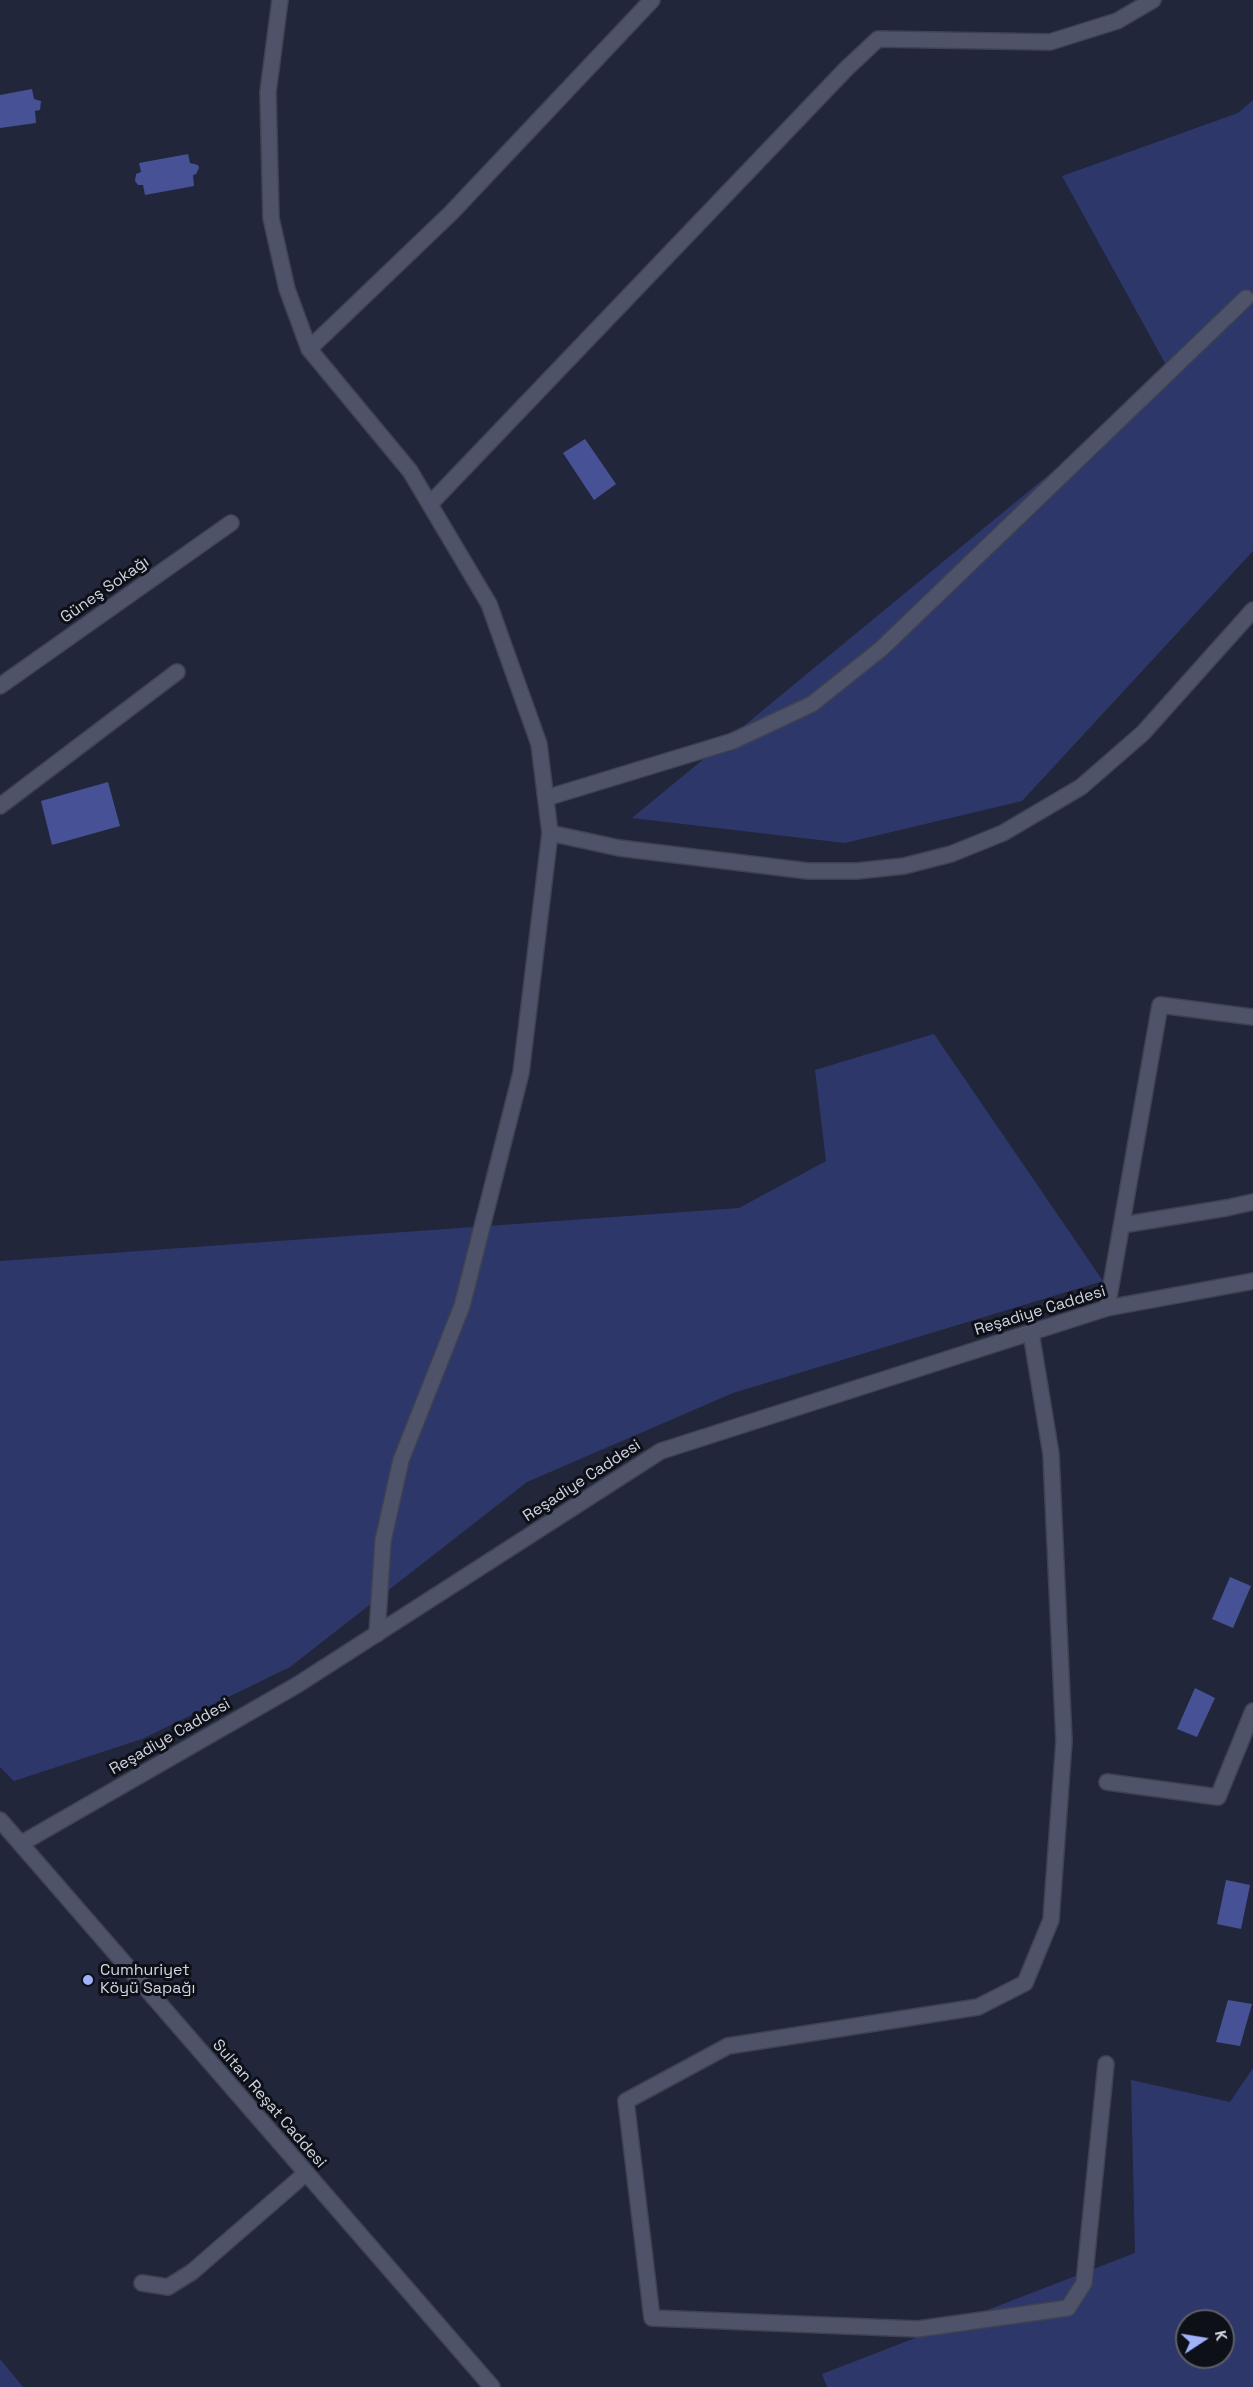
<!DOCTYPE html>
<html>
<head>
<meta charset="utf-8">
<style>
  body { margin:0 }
  #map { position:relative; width:1253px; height:2387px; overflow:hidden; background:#22263a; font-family:"Space Grotesk",sans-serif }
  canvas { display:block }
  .north { position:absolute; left:1175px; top:2309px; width:60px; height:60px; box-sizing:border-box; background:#0e1018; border:2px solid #5c5e68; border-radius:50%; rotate:78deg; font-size:16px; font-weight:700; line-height:24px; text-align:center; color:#d0d4e1 }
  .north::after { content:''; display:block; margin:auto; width:21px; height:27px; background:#a1b2fd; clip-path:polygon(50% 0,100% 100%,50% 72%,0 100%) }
</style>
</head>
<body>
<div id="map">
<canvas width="1253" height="2387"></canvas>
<div class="north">K</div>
</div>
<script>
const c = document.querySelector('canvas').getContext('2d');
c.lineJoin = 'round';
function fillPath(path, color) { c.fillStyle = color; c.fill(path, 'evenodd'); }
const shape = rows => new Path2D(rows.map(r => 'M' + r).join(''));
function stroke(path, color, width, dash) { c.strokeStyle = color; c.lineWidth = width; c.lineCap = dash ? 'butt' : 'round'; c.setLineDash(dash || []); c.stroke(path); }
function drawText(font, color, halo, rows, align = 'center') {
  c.font = font + ' "Space Grotesk",sans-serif'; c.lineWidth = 6; c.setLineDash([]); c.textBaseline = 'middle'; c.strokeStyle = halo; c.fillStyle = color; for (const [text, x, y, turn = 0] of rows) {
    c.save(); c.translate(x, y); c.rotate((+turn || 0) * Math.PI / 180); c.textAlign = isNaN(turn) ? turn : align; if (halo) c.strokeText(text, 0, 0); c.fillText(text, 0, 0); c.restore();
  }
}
const green = shape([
  [1253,100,1253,551,1022,801,845,843,632,818,1171,374,1062,176,1238,113],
  [934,1034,1103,1281,733,1393,527,1482,290,1667,142,1739,14,1781,0,1767,0,1261,739,1208,826,1161,815,1070],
  [1253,2068,1253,2387,827,2387,822,2374,1135,2253,1131,2080,1230,2102],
  [1187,2321,1223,2321,1223,2357,1187,2357],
  [0,2359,23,2387,0,2387]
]);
const water = shape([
  [32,89,34,99,41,101,40,110,35,111,36,123,0,128,0,95],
  [188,154,190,163,198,165,199,168,196,174,193,175,194,186,145,195,143,185,138,185,135,181,136,174,141,172,139,163],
  [585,439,616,484,594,500,563,453],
  [108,782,120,826,52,845,41,801],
  [1230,1577,1251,1586,1233,1628,1212,1619],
  [1195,1688,1215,1698,1197,1737,1177,1729],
  [1226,1880,1250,1885,1241,1929,1217,1924],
  [1228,2000,1252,2004,1240,2046,1216,2042]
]);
const service = shape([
  [546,798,733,741,812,704,881,649,1246,298],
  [377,1634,383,1541,401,1460,462,1306,521,1073,550,833,619,848,808,871,857,871,904,866,951,854,1003,833,1081,787,1143,733,1253,610],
  [1107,1782,1218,1797,1253,1711]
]);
const minor = shape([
  [280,0,268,92,271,218,287,289,309,349,410,471,489,604,539,744,550,833],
  [309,349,451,213,652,0],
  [430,504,846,69,878,39,1050,42,1117,21,1153,0],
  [0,686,231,523],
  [0,806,177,672],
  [1122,1225,1226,1208,1253,1202],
  [1107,1308,1160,1005,1253,1017],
  [1031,1333,1051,1454,1064,1741,1051,1920,1025,1983,978,2007,728,2046,626,2101,652,2318,918,2329,1068,2308,1084,2283,1106,2064],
  [142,2283,168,2287,192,2272,305,2174]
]);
const tertiary = shape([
  [0,1820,492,2387],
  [22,1843,297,1685,661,1451,1107,1308,1253,1281]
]);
const markers = [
  [88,1980,6,"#a1b2fd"]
];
const streetNames = [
  ["Güneş Sokağı",105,590,-35],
  ["Reşadiye Caddesi",1040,1311,-17],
  ["Reşadiye Caddesi",582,1481,-33],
  ["Reşadiye Caddesi",170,1737,-30],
  ["Sultan Reşat Caddesi",269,2104,49]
];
const poiNames = [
  ["Cumhuriyet",100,1971],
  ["Köyü Sapağı",100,1989]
];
fillPath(green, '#2e376a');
fillPath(water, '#465295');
stroke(service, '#3e4252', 18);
stroke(minor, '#3e4252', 18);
stroke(tertiary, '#3e4252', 18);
stroke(service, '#4e5369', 15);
stroke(minor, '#4e5369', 15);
stroke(tertiary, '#4e5369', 15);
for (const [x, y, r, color] of markers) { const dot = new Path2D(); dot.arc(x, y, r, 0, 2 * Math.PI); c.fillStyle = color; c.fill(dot); stroke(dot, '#0e1018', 2); }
drawText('16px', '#d0d4e1', '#0e1018', streetNames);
drawText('16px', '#d0d4e1', '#0e1018', poiNames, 'left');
</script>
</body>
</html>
